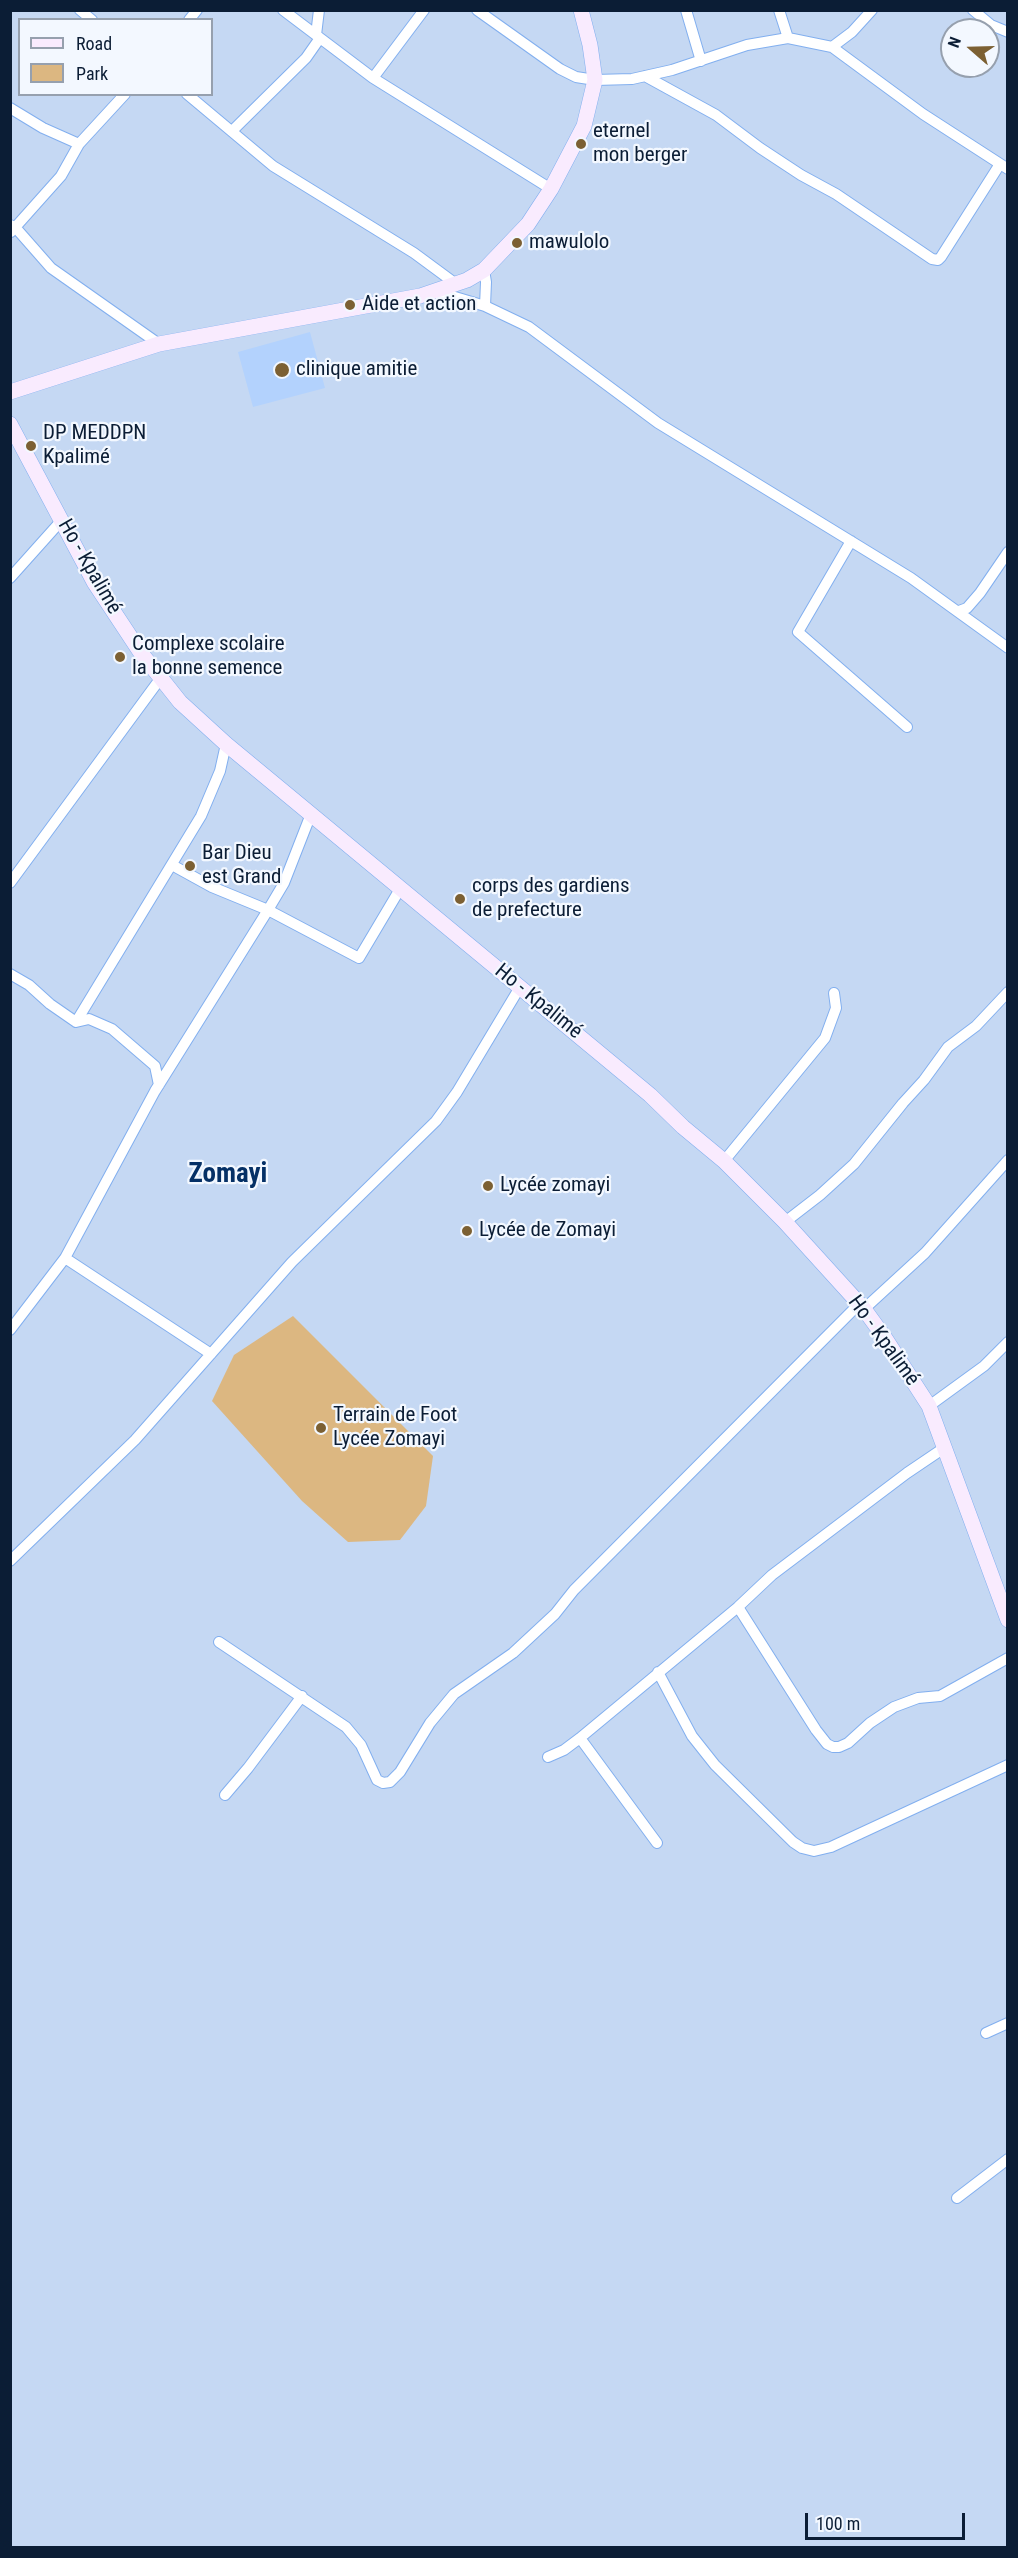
<!DOCTYPE html>
<html>
<head>
<meta charset="utf-8">
<style>
  body { margin:0 }
  #map { position:relative; width:1018px; height:2558px; overflow:hidden; background:#c5d8f3; font-family:"Roboto Condensed",sans-serif }
  canvas { display:block }
  .frame { position:absolute; inset:0; border:12px solid #0b1d35; pointer-events:none }
  .legend { position:absolute; left:18px; top:18px; width:195px; height:78px; box-sizing:border-box; background:#f3f8ff; border:2px solid #96a0ae; margin:0; padding:8px 10px; list-style:none; font-size:18px; color:#0b1d35 }
  .legend li { display:flex; align-items:center; gap:12px; height:30px }
  .legend b { width:30px; border:2px solid #96a0ae }
  .north { position:absolute; left:940px; top:18px; width:60px; height:60px; box-sizing:border-box; background:#f3f8ff; border:2px solid #96a0ae; border-radius:50%; rotate:290deg; font-size:16px; font-weight:700; line-height:24px; text-align:center; color:#0b1d35 }
  .north::after { content:''; display:block; margin:auto; width:21px; height:27px; background:#7c6033; clip-path:polygon(50% 0,100% 100%,50% 72%,0 100%) }
  .scale { position:absolute; left:805px; top:2513px; width:160px; height:27px; box-sizing:border-box; border:3px solid #0b1d35; border-top:0; padding-left:8px; font-size:18px; line-height:21px; white-space:nowrap; color:#0b1d35; -webkit-text-stroke:4px #f3f8ff; paint-order:stroke }
</style>
</head>
<body>
<div id="map">
<canvas width="1018" height="2558"></canvas>
<div class="frame"></div>
<ul class="legend">
<li><b style="height:8px;background:#f9ebfe"></b>Road</li>
<li><b style="height:16px;background:#dcb781"></b>Park</li>
</ul>
<div class="north">N</div>
<div class="scale">100 m</div>
</div>
<script>
const c = document.querySelector('canvas').getContext('2d');
c.lineJoin = 'round';
function fillPath(path, color) { c.fillStyle = color; c.fill(path, 'evenodd'); }
const shape = rows => new Path2D(rows.map(r => 'M' + r).join(''));
function stroke(path, color, width, dash) { c.strokeStyle = color; c.lineWidth = width; c.lineCap = dash ? 'butt' : 'round'; c.setLineDash(dash || []); c.stroke(path); }
function drawText(font, color, halo, rows, align = 'center') {
  c.font = font + ' "Roboto Condensed",sans-serif'; c.lineWidth = 4.5; c.setLineDash([]); c.textBaseline = 'middle'; c.strokeStyle = halo; c.fillStyle = color; for (const [text, x, y, turn = 0] of rows) {
    c.save(); c.translate(x, y); c.rotate((+turn || 0) * Math.PI / 180); c.textAlign = isNaN(turn) ? turn : align; if (halo) c.strokeText(text, 0, 0); c.fillText(text, 0, 0); c.restore();
  }
}
const built = shape([
  [310,332,325,388,253,407,238,352]
]);
const green = shape([
  [293,1316,433,1456,426,1506,400,1540,348,1542,302,1501,212,1401,234,1355]
]);
const street = shape([
  [80,10,92,20],
  [477,10,560,69,576,77,595,80,632,79,672,70,747,45,788,38,832,47,852,32,872,10],
  [686,10,701,61],
  [779,10,788,38],
  [973,10,991,25,1008,32],
  [189,20,197,10],
  [316,35,319,10],
  [320,38,373,78,551,189],
  [832,47,923,114,1008,169],
  [645,76,716,115,760,148,801,175,836,194,932,259,938,260,941,257,1000,164],
  [373,78,424,10],
  [187,94,273,166,414,253,456,284],
  [10,108,43,128,79,144],
  [232,131,306,58,320,38,283,10],
  [10,225,15,227,51,268,159,344],
  [11,232,61,176,79,144,125,94],
  [484,270,486,282,485,306,529,327,658,423,911,578,1008,648],
  [435,291,485,306],
  [851,541,798,632,907,727],
  [10,578,61,521],
  [959,611,967,608,980,593,1008,552],
  [172,865,212,887,268,910,359,958,400,889],
  [10,883,160,679],
  [10,974,29,985,50,1004,76,1022,89,1019,112,1029,155,1066,159,1085],
  [76,1022,201,816,220,771,226,744],
  [724,1161,825,1038,836,1008,834,993],
  [785,1222,820,1195,854,1164,903,1103,924,1080,948,1047,976,1026,1008,992],
  [65,1258,211,1354],
  [864,1309,925,1253,1008,1160],
  [10,1330,65,1258,155,1091,268,910,284,883,311,814],
  [929,1406,984,1366,1008,1342],
  [10,1561,135,1440,292,1262,436,1121,457,1092,520,987],
  [738,1607,816,1730,827,1744,833,1747,839,1747,848,1743,870,1723,894,1707,918,1698,940,1696,1008,1658],
  [219,1642,346,1727,361,1745,377,1780,383,1783,390,1782,400,1772,430,1723,454,1694,513,1653,555,1614,574,1590,859,1304],
  [658,1672,692,1736,715,1765,793,1842,802,1848,814,1851,831,1847,1008,1765],
  [580,1738,657,1843],
  [548,1757,564,1750,580,1738,738,1607,772,1575,907,1473,944,1448],
  [225,1795,248,1768,302,1696],
  [986,2033,1008,2023],
  [957,2198,1008,2159]
]);
const secondary = shape([
  [10,392,159,344,420,296,467,280,484,270,528,224,551,189,584,126,595,80,590,45,581,10],
  [10,424,94,582,141,653,180,702,226,744,650,1095,683,1127,724,1161,785,1222,864,1309,885,1338,929,1406,1008,1620]
]);
const markers = [
  [581,144,6,"#7c6033"],
  [517,243,6,"#7c6033"],
  [350,305,6,"#7c6033"],
  [282,370,8,"#7c6033"],
  [31,446,6,"#7c6033"],
  [120,657,6,"#7c6033"],
  [190,866,6,"#7c6033"],
  [460,899,6,"#7c6033"],
  [488,1186,6,"#7c6033"],
  [467,1231,6,"#7c6033"],
  [321,1428,6,"#7c6033"]
];
const poiNames = [
  ["eternel",593,132],
  ["mon berger",593,156],
  ["mawulolo",529,243],
  ["Aide et action",362,305],
  ["clinique amitie",296,370],
  ["DP MEDDPN",43,434],
  ["Kpalimé",43,458],
  ["Complexe scolaire",132,645],
  ["la bonne semence",132,669],
  ["Bar Dieu",202,854],
  ["est Grand",202,878],
  ["corps des gardiens",472,887],
  ["de prefecture",472,911],
  ["Lycée zomayi",500,1186],
  ["Lycée de Zomayi",479,1231],
  ["Terrain de Foot",333,1416],
  ["Lycée Zomayi",333,1440]
];
const streetNames = [
  ["Ho - Kpalimé",89,567,60],
  ["Ho - Kpalimé",538,1002,39],
  ["Ho - Kpalimé",883,1341,54]
];
const districtNames = [
  ["Zomayi",228,1175]
];
fillPath(built, '#b3d2fd');
fillPath(green, '#dcb781');
stroke(street, '#82afef', 12);
stroke(secondary, '#82afef', 16);
stroke(street, '#fff', 10);
stroke(secondary, '#f9ebfe', 15);
for (const [x, y, r, color] of markers) { const dot = new Path2D(); dot.arc(x, y, r, 0, 2 * Math.PI); c.fillStyle = color; c.fill(dot); stroke(dot, '#f3f8ff', 2); }
drawText('21px', '#0b1d35', '#f3f8ff', poiNames, 'left');
drawText('21px', '#0b1d35', '#f3f8ff', streetNames);
drawText('bold 27px', '#053066', '#f3f8ff', districtNames);
</script>
</body>
</html>
